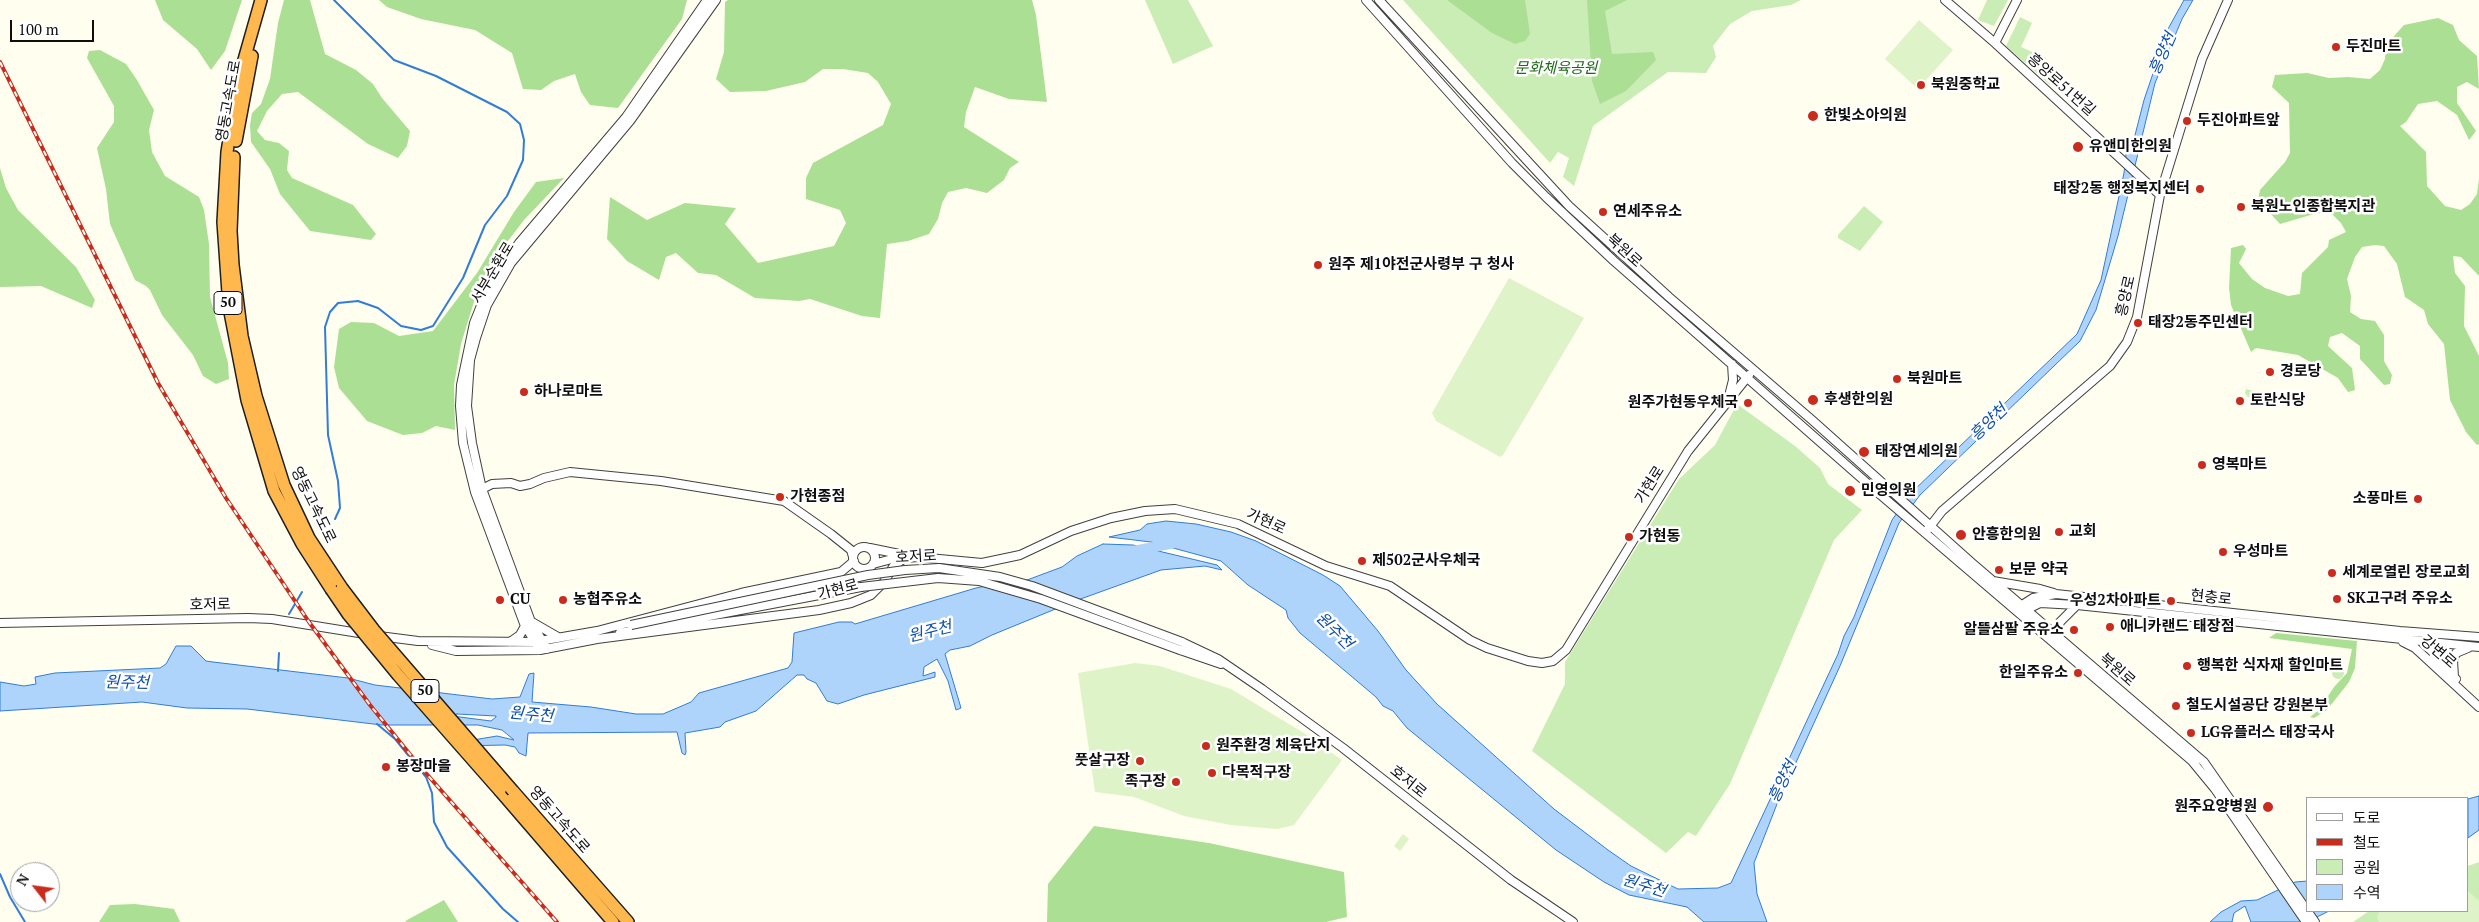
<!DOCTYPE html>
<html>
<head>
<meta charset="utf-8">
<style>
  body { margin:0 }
  #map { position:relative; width:2479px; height:922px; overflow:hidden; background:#fffeef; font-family:"PT Serif","Noto Sans KR",serif }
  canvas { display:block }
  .legend { position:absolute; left:2306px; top:797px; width:162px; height:115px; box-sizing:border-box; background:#fff; border:1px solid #9f9f9f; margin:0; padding:6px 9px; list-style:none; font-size:15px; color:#0e0e0e }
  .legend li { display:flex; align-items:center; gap:10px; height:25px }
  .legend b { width:25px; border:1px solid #9f9f9f }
  .north { position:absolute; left:10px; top:862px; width:50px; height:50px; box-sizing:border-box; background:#fff; border:1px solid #9f9f9f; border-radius:50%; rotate:300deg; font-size:14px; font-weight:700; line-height:20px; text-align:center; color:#0e0e0e }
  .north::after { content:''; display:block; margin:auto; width:18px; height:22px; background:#c92c1b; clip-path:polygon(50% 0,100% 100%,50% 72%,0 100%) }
  .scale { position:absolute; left:10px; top:20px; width:84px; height:22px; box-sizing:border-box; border:2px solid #0e0e0e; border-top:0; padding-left:6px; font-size:15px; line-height:18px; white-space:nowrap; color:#0e0e0e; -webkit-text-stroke:4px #fff; paint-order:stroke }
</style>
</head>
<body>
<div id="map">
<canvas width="2479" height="922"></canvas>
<ul class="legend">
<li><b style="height:6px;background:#fff"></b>도로</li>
<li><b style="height:6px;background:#c92c1b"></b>철도</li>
<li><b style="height:14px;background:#caedb5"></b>공원</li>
<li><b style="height:14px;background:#afd4fb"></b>수역</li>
</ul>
<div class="north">N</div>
<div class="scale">100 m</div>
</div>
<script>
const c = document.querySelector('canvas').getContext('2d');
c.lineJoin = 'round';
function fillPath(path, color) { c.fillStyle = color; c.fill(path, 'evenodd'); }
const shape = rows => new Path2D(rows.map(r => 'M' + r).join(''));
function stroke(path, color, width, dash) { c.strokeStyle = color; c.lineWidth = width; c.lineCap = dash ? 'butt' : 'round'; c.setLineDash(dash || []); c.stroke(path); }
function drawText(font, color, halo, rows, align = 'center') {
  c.font = font + ' "PT Serif","Noto Sans KR",serif'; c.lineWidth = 5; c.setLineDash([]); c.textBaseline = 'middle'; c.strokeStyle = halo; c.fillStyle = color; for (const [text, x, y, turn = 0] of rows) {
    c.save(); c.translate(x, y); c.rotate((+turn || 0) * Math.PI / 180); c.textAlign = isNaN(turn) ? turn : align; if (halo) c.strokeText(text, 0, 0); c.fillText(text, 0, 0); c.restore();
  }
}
const green = shape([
  [1145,0,1188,0,1213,46,1173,64],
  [1403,0,1801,0,1791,5,1752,11,1730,24,1713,46,1716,57,1706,73,1668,72,1593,126,1574,186,1563,177,1569,158,1558,152,1550,163],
  [1987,0,2008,0,1994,26,1978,20],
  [2020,17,2032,23,2021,47,2046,58,2043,64,2059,74,2050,85,2006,46],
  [1864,206,1883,222,1860,251,1838,238,1838,235],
  [2246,389,2268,395,2268,399,2266,401,2248,397,2245,393],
  [1737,404,1795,446,1820,468,1828,484,1862,510,1834,540,1730,784,1696,836,1688,832,1666,853,1532,751,1565,684,1565,662,1679,479,1715,445],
  '2332 673a6 6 0 1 1 12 0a6 6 0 1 1-12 0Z',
  [2479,862,2479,922,2353,922,2369,911,2468,911,2468,866]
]);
const forest = shape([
  [155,0,242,0,225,51,211,70,197,49,163,20],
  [284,0,310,0,325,54,356,70,373,84,382,98,410,131,407,146,398,158,368,144,298,92,282,94,267,111,257,131,265,140,279,143,289,151,287,170,292,178,353,205,376,234,371,240,310,231,280,194,270,169,251,142,250,125,252,113,261,104,270,79,278,23],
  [379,0,687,0,682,19,618,108,590,105,581,92,575,74,554,81,541,90,523,89,512,53,475,30,421,19,387,7],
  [728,0,1032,0,1036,15,1047,102,1009,99,975,87,966,112,964,127,1019,162,1010,168,1004,180,987,193,966,188,948,192,942,203,938,219,929,234,908,241,887,244,880,318,862,316,810,299,799,301,755,298,716,275,698,273,676,253,666,257,659,280,627,261,607,239,610,197,647,220,685,203,736,208,725,224,758,263,834,246,846,223,840,210,806,199,806,178,813,163,883,125,891,104,878,82,868,73,843,69,823,69,805,82,766,91,730,92,716,79,724,52,725,2],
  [1447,0,1525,0,1530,34,1525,41,1515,44,1492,33],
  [1587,0,1627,0,1605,11,1612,54,1653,52,1656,60,1626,91,1600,104,1592,81],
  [2438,18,2453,25,2459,40,2477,56,2479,89,2467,82,2457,87,2457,103,2476,131,2469,140,2457,115,2437,101,2418,104,2406,122,2400,126,2426,152,2427,186,2445,206,2461,210,2470,204,2477,194,2479,179,2479,276,2461,257,2453,256,2455,273,2465,286,2464,326,2479,356,2479,444,2477,445,2466,432,2450,400,2444,344,2428,324,2424,310,2405,297,2397,264,2384,246,2375,245,2362,247,2355,257,2347,279,2351,296,2350,312,2361,319,2375,321,2384,335,2384,361,2392,375,2390,384,2384,385,2360,359,2360,346,2342,333,2330,337,2328,346,2352,368,2355,390,2348,392,2338,378,2298,355,2256,348,2251,352,2231,305,2229,288,2231,248,2243,245,2246,249,2239,263,2252,279,2265,288,2288,296,2300,294,2302,273,2328,247,2329,240,2346,232,2341,223,2330,212,2314,214,2280,224,2258,200,2260,190,2285,162,2290,153,2289,103,2272,87,2275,75,2307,73,2329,78,2348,77,2370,79,2380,70,2385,59,2386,45,2404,25],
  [100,50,126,64,137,80,154,110,149,130,152,152,165,176,199,197,204,210,209,244,210,297,228,363,229,379,216,384,203,376,193,355,162,315,150,290,146,286,135,280,110,224,106,189,97,148,114,122,114,106,87,58,89,51],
  [0,168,6,188,18,210,76,267,95,300,92,308,41,286,0,287],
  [564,178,524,220,488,267,477,292,461,344,454,385,455,430,436,426,422,433,403,435,367,421,339,388,334,367,339,329,351,322,374,323,399,336,433,331,477,273,514,212,536,182],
  [2276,633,2357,641,2355,668,2349,682,2327,710,2314,718,2310,717,2319,710,2334,687,2347,673,2352,649,2269,638],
  [1094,826,1209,843,1344,872,1347,917,1326,922,1047,922,1048,884],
  [444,900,458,922,405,922,407,920],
  [135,904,174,909,180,922,99,922,110,905]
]);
const pitch = shape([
  [1919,20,1953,50,1918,89,1885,59],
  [1509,278,1584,318,1503,455,1500,457,1436,421,1432,413],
  [1135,663,1160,666,1231,689,1304,733,1342,760,1294,825,1277,829,1231,825,1184,816,1134,797,1095,792,1078,673],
  [1403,834,1409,839,1400,851,1394,846],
  [2468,891,2479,901,2479,922,2379,922,2377,918,2379,911,2468,911]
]);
const water = shape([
  [2184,0,2193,0,2182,19,2155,83,2118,236,2096,310,2080,341,1920,495,1899,523,1840,666,1777,804,1754,863,1757,894,1767,922,1704,922,1687,907,1629,895,1604,882,1556,850,1407,728,1393,711,1383,706,1376,697,1300,633,1288,618,1286,610,1248,585,1221,561,1151,542,1109,537,1140,530,1147,524,1166,521,1196,524,1231,532,1256,541,1323,575,1340,586,1378,631,1406,670,1437,704,1554,809,1608,850,1631,866,1678,889,1718,888,1731,883,1838,654,1844,636,1854,617,1892,520,1911,493,2077,334,2101,280,2124,173,2126,154,2134,139,2144,100,2168,29,2184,0],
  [1103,544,1133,545,1217,565,1222,570,1205,566,1161,570,1075,601,992,635,970,646,950,650,945,654,961,708,956,710,948,681,937,659,924,667,923,676,935,672,935,677,864,695,838,704,827,701,816,683,807,679,804,675,797,675,756,711,725,722,720,727,685,733,686,752,685,755,682,753,677,732,528,733,526,756,519,753,515,747,505,745,458,746,473,740,497,736,514,740,502,730,478,725,382,725,247,709,187,708,142,702,0,711,0,682,24,686,36,684,35,677,55,673,160,668,166,664,176,646,191,646,206,661,213,662,348,678,375,685,492,699,520,697,529,674,534,673,532,702,591,707,636,714,663,714,691,702,699,693,788,668,792,662,794,633,839,622,852,622,855,624,976,588,1008,581,1012,584,1027,580,1062,567,1077,556,1103,544],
  [457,714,496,716,496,717,491,721,452,716,457,714],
  [2479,796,2479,830,2468,838,2468,799,2479,796],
  [2308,881,2308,911,2329,911,2307,922,2251,922,2245,906,2234,913,2232,922,2210,922,2221,912,2241,901,2257,900,2295,882,2308,881]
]);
const stream = shape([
  [334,0,394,60,436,76,507,112,520,124,524,140,523,160,507,196,485,225,463,278,433,326,421,330,401,326,378,308,358,301,338,303,330,312,325,327,328,435,338,481,340,508,335,519],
  [289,614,302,592],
  [278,671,279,653],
  [377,724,395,739,426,777,432,793,434,822,447,847,503,909,518,922],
  [0,874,10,897,25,922]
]);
const river = shape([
  [1133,551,1175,543]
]);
const minor = shape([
  [1366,0,1512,163,1546,197,1614,261,1876,491,2192,761,2215,789,2306,922],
  [1379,0,1569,206,1669,297,1812,420,1972,563,2204,762,2315,922],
  [1945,0,1995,43,2160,195],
  [1995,43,2017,0],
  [1729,396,1733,380,1732,364],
  [480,490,492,484,511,483,520,486,530,484,544,478,570,472,661,481,784,501,831,534,851,550,853,557],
  [1928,529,1942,511,2110,366,2127,342,2137,317,2160,195,2202,59,2228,0],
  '853 558a11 11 0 1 1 22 0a11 11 0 1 1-22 0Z',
  [870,548,909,556],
  [873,564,892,559,918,557,982,563,1020,555,1071,531,1111,518,1145,511,1175,509,1238,524,1326,566,1390,586,1470,640,1487,648,1528,661,1542,663,1553,661,1566,650,1688,451,1749,375],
  [1993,581,2040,589,2054,593],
  [2019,607,2033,598,2056,594,2400,631,2479,637],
  [2024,611,2040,603,2077,605,2479,647],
  [532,622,558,637],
  [0,623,248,618,272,619,365,634],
  [620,633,861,587],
  [379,636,418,641,534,642,597,631,741,593,841,572,854,561],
  [2060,638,2057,632,2060,622,2077,605],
  [510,642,520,635,525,626],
  [1182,642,1218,659,1262,689,1343,748,1511,880,1573,922],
  [2403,642,2415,648,2479,707],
  [432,645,456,651,540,650,597,639,819,610,851,603,871,595,884,582,893,567,903,559],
  [547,649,531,622,482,489,472,443,467,406,470,360,476,338,487,305,511,263,630,121,716,0],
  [540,650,525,626,475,492,463,443,460,406,461,385,474,323,488,288,519,243,626,117,707,0],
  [1180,650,1221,664],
  [2433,658,2456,679],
  [2454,677,2453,660,2456,653,2468,648]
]);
const highway = shape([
  [261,0,238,81,227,152,223,222,229,307,247,400,274,491,302,544,331,589],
  [236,141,252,56],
  [234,157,231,231,233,265,242,336,256,396,284,485,309,538,342,588],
  [500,791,613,922],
  [513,791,628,922]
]);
const rail = shape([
  [0,62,158,383,226,498,309,622,370,705,417,763,557,922]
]);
const minorBridge = shape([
  [861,587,938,578,979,581,1041,599,1180,650],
  [631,625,868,575,905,570,939,568,1000,577,1032,586,1182,642]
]);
const highwayBridge = shape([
  [342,588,374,630,513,791],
  [331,589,348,614,398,675,500,791]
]);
const markers = [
  [2336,47,5,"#c92c1b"],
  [1921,85,5,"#c92c1b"],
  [1813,116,6,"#c92c1b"],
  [2187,121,5,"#c92c1b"],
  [2078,147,6,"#c92c1b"],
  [2200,189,5,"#c92c1b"],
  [2241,207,5,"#c92c1b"],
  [1603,212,5,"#c92c1b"],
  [1318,265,5,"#c92c1b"],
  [2138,323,5,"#c92c1b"],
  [2270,372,5,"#c92c1b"],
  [1897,379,5,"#c92c1b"],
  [524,392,5,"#c92c1b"],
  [1813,400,6,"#c92c1b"],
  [2240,401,5,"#c92c1b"],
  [1748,403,5,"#c92c1b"],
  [1864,452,6,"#c92c1b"],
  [2202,465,5,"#c92c1b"],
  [1850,491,6,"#c92c1b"],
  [780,497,5,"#c92c1b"],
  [2418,499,5,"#c92c1b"],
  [2059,532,5,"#c92c1b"],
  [1961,535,6,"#c92c1b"],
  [1629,537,5,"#c92c1b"],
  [2223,552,5,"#c92c1b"],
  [1362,561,5,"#c92c1b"],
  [1999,570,5,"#c92c1b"],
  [2332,573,5,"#c92c1b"],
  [2337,599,5,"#c92c1b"],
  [500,600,5,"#c92c1b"],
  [563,600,5,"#c92c1b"],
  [2171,601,5,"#c92c1b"],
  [2110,627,5,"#c92c1b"],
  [2074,630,5,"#c92c1b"],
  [2187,666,5,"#c92c1b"],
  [2078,673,5,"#c92c1b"],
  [2176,706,5,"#c92c1b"],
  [2191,733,5,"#c92c1b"],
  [1206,746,5,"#c92c1b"],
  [1140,761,5,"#c92c1b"],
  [386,767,5,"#c92c1b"],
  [1212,773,5,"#c92c1b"],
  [1176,782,5,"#c92c1b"],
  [2268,807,6,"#c92c1b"]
];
const shields = [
  [228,303,28],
  [425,691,28]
];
const shieldNames = [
  ["50",228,303],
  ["50",425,691]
];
const poiNames = [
  ["두진마트",2346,47],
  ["북원중학교",1931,85],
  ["한빛소아의원",1824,116],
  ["두진아파트앞",2197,121],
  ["유앤미한의원",2089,147],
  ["태장2동 행정복지센터",2190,189,"right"],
  ["북원노인종합복지관",2251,207],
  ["연세주유소",1613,212],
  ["원주 제1야전군사령부 구 청사",1328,265],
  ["태장2동주민센터",2148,323],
  ["경로당",2280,372],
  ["북원마트",1907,379],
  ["하나로마트",534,392],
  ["후생한의원",1824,400],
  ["토란식당",2250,401],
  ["원주가현동우체국",1738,403,"right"],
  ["태장연세의원",1875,452],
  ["영복마트",2212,465],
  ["민영의원",1861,491],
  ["가현종점",790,497],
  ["소풍마트",2408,499,"right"],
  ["교회",2069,532],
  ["안흥한의원",1972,535],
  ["가현동",1639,537],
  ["우성마트",2233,552],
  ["제502군사우체국",1372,561],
  ["보문 약국",2009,570],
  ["세계로열린 장로교회",2342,573],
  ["SK고구려 주유소",2347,599],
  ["CU",510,600],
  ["농협주유소",573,600],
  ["우성2차아파트",2161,601,"right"],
  ["애니카랜드 태장점",2120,627],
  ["알뜰삼팔 주유소",2064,630,"right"],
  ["행복한 식자재 할인마트",2197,666],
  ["한일주유소",2068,673,"right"],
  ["철도시설공단 강원본부",2186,706],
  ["LG유플러스 태장국사",2201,733],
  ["원주환경 체육단지",1216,746],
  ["풋살구장",1130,761,"right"],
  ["봉장마을",396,767],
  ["다목적구장",1222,773],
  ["족구장",1166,782,"right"],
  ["원주요양병원",2257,807,"right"]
];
const parkNames = [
  ["문화체육공원",1556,69]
];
const streetNames = [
  ["흥양로51번길",2061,85,42],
  ["영동고속도로",229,101,-80],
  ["북원로",1624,251,42],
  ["서부순환로",493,273,-59],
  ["흥양로",2126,296,-77],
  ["가현로",1650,485,-58],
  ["영동고속도로",313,505,64],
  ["가현로",1266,522,24],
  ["호저로",916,557,-3],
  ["가현로",838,590,-15],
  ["현충로",2211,598,6],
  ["호저로",210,605,-1],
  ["강변로",2438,652,41],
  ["북원로",2117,670,41],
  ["호저로",1408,782,39],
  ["영동고속도로",559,820,49]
];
const waterNames = [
  ["흥양천",2163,54,-66],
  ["흥양천",1989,423,-44],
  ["원주천",1334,631,45],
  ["원주천",930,632,-14],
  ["원주천",127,683,1],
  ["원주천",531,715,5],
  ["흥양천",1783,782,-64],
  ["원주천",1644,886,17]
];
fillPath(green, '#caedb5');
fillPath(forest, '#abdf93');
fillPath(pitch, '#def3c8');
fillPath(water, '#afd4fb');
stroke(water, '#317dd7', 1);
stroke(stream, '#317dd7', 2);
stroke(river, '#afd4fb', 10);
stroke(minor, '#414141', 10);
stroke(highway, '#1f1f1f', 14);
stroke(minor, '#fff', 8);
stroke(highway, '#ffb84e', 11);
stroke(rail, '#c92c1b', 4);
stroke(rail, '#fff', 2, [5.5]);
stroke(minorBridge, '#414141', 10, []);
stroke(highwayBridge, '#1f1f1f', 14, []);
stroke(minorBridge, '#fff', 8);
stroke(highwayBridge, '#ffb84e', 11);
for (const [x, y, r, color] of markers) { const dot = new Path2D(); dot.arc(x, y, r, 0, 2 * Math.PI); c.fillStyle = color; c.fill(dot); stroke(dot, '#fff', 2); }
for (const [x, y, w] of shields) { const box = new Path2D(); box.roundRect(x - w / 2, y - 11.5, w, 23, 4); c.fillStyle = '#fff'; c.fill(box); stroke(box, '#0e0e0e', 1); }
drawText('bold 14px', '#0e0e0e', null, shieldNames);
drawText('bold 15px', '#0e0e0e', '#fff', poiNames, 'left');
drawText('italic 15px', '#1e6b19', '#fff', parkNames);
drawText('15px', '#0e0e0e', '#fff', streetNames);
drawText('italic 16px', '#0e4fa9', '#fff', waterNames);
</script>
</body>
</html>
